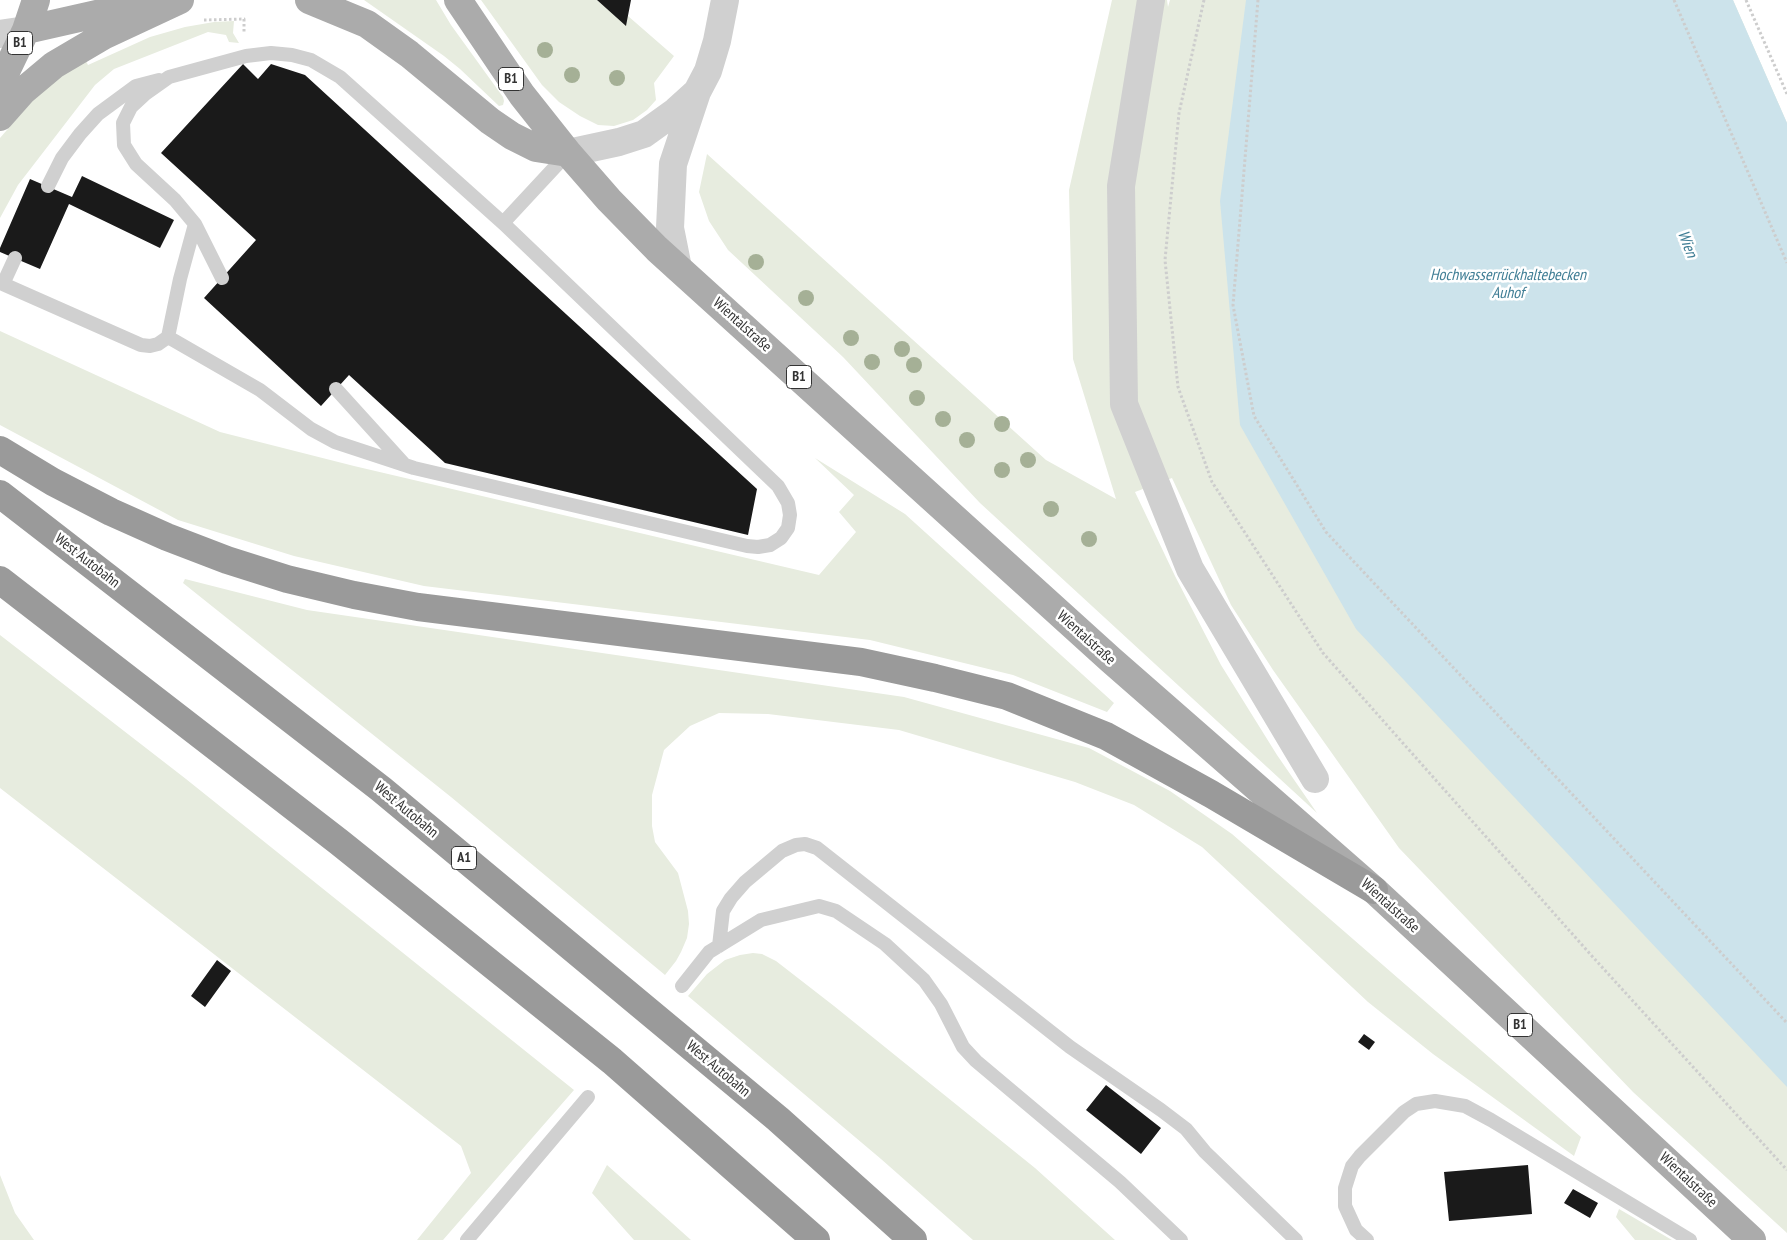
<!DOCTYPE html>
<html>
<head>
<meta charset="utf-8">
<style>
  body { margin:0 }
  canvas { display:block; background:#fff }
</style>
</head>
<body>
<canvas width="1787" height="1240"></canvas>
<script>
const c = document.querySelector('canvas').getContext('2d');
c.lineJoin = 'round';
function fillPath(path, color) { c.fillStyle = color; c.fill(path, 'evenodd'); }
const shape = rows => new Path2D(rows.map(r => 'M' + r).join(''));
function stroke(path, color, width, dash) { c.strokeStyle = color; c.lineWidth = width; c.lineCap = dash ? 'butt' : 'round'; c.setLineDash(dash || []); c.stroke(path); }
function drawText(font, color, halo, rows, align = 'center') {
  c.font = font + ' "PT Sans Narrow",sans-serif'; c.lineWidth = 5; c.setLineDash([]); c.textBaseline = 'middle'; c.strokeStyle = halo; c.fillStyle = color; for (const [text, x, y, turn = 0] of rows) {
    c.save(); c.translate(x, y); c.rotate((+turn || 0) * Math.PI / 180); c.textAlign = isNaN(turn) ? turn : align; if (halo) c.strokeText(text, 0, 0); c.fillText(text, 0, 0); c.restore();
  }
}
const green = shape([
  [364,0,436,0,451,25,503,97,504,101,503,105,499,106,460,69,444,56],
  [481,0,597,0,626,25,628,16,674,56,654,83,656,100,647,110,633,120,614,126,598,125,580,116,559,102,542,85],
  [1112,0,1167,0,1168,7,1170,0,1733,0,1787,123,1787,1233,1633,1092,1399,848,1273,670,1231,605,1172,478,1135,492,1175,576,1221,665,1277,755,1317,813,980,503,843,357,728,250,709,221,699,192,707,154,1046,460,1116,499,1073,359,1069,190],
  [234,21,233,33,239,43,229,42,226,35,208,32,114,69,95,85,18,185,0,218,0,138,32,101,84,57,88,65,150,37,185,27,214,22],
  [0,331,220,432,354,466,819,575,856,532,839,512,854,495,815,458,905,514,1114,703,1107,712,1013,675,870,640,424,586,294,556,178,520,0,425],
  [185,579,307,610,904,697,1089,748,1170,791,1232,834,1581,1137,1574,1156,1433,1054,1368,1002,1202,847,1134,805,1075,782,899,730,768,714,719,713,690,726,664,750,652,795,652,826,655,842,678,873,688,911,689,924,687,938,681,952,676,961,665,975,451,797,183,583],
  [0,635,186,779,574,1090,443,1240,417,1240,471,1173,461,1146,0,788],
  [753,953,762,954,776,961,834,1006,1035,1168,1115,1240,973,1240,881,1159,688,996,707,974,725,960,740,955],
  [607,1165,691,1240,634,1240,592,1193],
  [0,1175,15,1213,34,1240,0,1240],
  [1619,1209,1672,1240,1635,1240,1616,1217]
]);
const water = shape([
  [1246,0,1733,0,1787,123,1787,1087,1356,629,1240,425,1220,201]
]);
const building = shape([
  [597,0,631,0,626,26],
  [243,64,258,79,271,64,305,75,757,489,748,535,445,463,349,375,321,406,204,298,256,240,161,153],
  [82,176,174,220,160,248,69,204,40,269,0,252,0,248,30,179,72,197],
  [217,960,231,971,205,1007,191,996],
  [1364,1034,1375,1042,1369,1050,1358,1042],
  [1106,1085,1161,1128,1141,1154,1086,1110],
  [1528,1165,1532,1214,1449,1221,1444,1172],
  [1573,1189,1598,1203,1590,1218,1564,1203]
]);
const path = shape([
  [1204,0,1179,113,1165,260,1178,387,1212,482,1323,653,1591,955,1787,1170],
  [1258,0,1233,305,1254,416,1326,532,1787,1023],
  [1674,0,1787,263],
  [1746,0,1787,94],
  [204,20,244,19,244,32]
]);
const lane = shape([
  [271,53,292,55,311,60,340,77,503,223,778,486,788,503,790,515,788,528,781,538,770,545,758,547,747,546,414,468,335,442,311,429,260,390,168,337,180,279,195,224,175,200,136,164,124,145,123,123,131,107,145,94,169,77,246,56,271,53],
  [48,186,62,158,80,134,98,114,136,86,159,80],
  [503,223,568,153],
  [195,224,222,278],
  [15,258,3,284,141,345,150,346,158,344,168,337],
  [336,389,404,464],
  [719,946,723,911,731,898,745,882,782,851,796,845,805,844,817,848,1070,1047,1161,1110,1186,1129,1205,1152,1296,1240],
  [682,986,709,952,761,920,819,906,836,911,885,944,924,980,941,1004,963,1047,976,1061,1120,1182,1181,1240],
  [467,1240,588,1097],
  [1367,1240,1356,1230,1345,1206,1345,1188,1352,1166,1360,1156,1404,1112,1416,1104,1435,1101,1465,1106,1491,1120,1690,1240]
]);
const street = shape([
  [1151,0,1121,186,1124,404,1190,569,1315,779],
  [0,34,26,30],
  [568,153,619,142,644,134,676,111,697,92],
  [678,268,670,228,673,164,697,92,708,71,717,41,725,0]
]);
const primary = shape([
  [309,0,367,24,409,54,490,121,512,136,536,148,568,153],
  [458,0,522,95,568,153,609,200,657,249,1111,660,1374,890,1752,1240],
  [26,30,145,3],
  [0,84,26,30,36,0],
  [0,117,23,91,54,65,105,35,180,0]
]);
const highway = shape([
  [0,450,53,482,111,512,167,537,227,560,287,579,354,595,418,607,861,662,935,678,1007,696,1106,736,1211,794,1374,890],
  [0,494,381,789,778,1119,913,1240],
  [0,580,339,842,612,1061,816,1240]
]);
const trees = [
  [545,50],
  [572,75],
  [617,78],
  [756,262],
  [806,298],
  [851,338],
  [902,349],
  [872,362],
  [914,365],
  [917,398],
  [943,419],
  [1002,424],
  [967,440],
  [1028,460],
  [1002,470],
  [1051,509],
  [1089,539]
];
const shields = [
  [20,43,25],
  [511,79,25],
  [799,377,25],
  [464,858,25],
  [1520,1025,25]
];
const shieldNames = [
  ["B1",20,43],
  ["B1",511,79],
  ["B1",799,377],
  ["A1",464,858],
  ["B1",1520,1025]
];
const streetNames = [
  ["Wientalstraße",742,325,42],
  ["West Autobahn",87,561,38],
  ["Wientalstraße",1086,638,42],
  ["West Autobahn",406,810,40],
  ["Wientalstraße",1390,906,42],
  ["West Autobahn",718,1069,40],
  ["Wientalstraße",1688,1180,43]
];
const waterNames = [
  ["Wien",1687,244,69],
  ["Hochwasserrückhaltebecken",1508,275],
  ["Auhof",1508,293]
];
fillPath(green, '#e7ecdf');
fillPath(water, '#cce3eb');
fillPath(building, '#1a1a1a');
stroke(path, '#cdcdcd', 3, [2.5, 2.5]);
stroke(lane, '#d0d0d0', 14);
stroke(street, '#d0d0d0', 28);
stroke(primary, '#ababab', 28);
stroke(highway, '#9a9a9a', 28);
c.fillStyle = '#a5b096';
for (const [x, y] of trees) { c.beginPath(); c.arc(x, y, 8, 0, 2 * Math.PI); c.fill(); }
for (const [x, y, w] of shields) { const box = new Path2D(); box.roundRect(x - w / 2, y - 11.5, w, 23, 4); c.fillStyle = '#fff'; c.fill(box); stroke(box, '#333', 1); }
drawText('bold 14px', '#333', null, shieldNames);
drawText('15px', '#333', '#fff', streetNames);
drawText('italic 16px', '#407e95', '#fff', waterNames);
</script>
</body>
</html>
